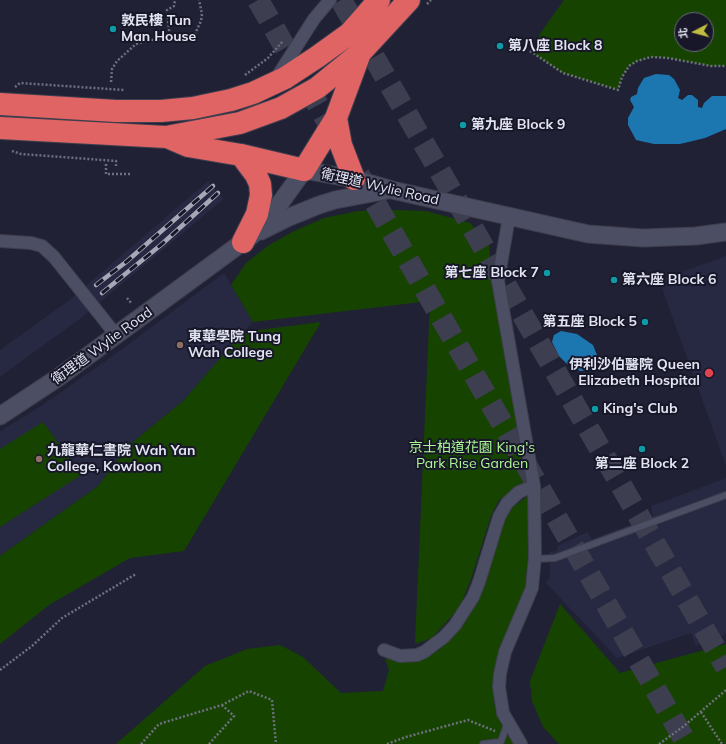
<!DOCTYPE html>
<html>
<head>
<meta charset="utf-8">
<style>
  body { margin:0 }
  #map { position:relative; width:726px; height:744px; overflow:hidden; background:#202134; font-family:Mulish,"Noto Sans TC",sans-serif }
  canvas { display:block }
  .north { position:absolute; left:674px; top:12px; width:40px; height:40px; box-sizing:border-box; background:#171729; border:1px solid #686979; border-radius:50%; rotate:264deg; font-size:11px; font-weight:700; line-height:16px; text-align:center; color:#e2e3f0 }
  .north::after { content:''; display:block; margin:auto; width:14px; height:18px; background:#c3bd3f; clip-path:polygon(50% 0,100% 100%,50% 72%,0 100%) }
</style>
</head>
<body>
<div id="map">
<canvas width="726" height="744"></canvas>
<div class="north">北</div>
</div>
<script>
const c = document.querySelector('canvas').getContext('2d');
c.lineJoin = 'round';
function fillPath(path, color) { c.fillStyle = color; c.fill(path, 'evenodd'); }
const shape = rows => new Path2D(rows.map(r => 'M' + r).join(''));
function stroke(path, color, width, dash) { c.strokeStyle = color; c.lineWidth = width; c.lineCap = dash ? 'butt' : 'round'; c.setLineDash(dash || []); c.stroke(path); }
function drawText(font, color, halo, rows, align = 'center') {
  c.font = font + ' Mulish,"Noto Sans TC",sans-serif'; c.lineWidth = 4; c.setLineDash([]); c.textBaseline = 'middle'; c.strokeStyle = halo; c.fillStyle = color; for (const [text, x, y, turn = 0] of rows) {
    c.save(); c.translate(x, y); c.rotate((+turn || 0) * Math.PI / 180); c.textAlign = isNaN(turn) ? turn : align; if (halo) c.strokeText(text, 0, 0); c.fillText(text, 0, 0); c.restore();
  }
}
const built = shape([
  [208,181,224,199,81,318,0,377,0,350,68,301],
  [726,256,726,466,659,280],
  [224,273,253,322,183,401,128,446,98,486,0,556,0,431,41,406,111,357],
  [726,478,726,634,696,646,691,633,617,658,546,583,550,576,550,552,557,551,557,546,587,532,592,539,653,516,651,506]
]);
const green = shape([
  [564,0,726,0,726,66,711,66,668,58,651,57,638,61,629,66,622,77,618,90,563,73,535,55,538,47,539,35],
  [682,20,706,20,706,44,682,44],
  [394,210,426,211,470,223,489,243,491,275,508,378,527,480,499,500,491,516,471,579,460,607,432,638,415,644,430,301,253,322,231,285,246,263,269,245,294,231,324,218,358,211],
  [321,322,184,551,130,558,49,605,0,644,0,556,98,486,128,446,183,401,243,332],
  [43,422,81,475,0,527,0,449],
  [529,495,528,557,525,589,498,653,493,675,495,711,514,744,116,744,205,666,247,649,280,645,303,657,341,693,383,691,389,670,385,658,394,661,417,662,439,650,466,619,482,585,506,512],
  [560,604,620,673,726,644,726,744,559,744,543,727,532,701,530,681]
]);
const water = shape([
  [656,74,669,75,674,79,680,90,678,98,682,100,688,95,692,95,698,100,698,107,702,108,704,103,712,96,726,96,726,129,705,138,680,144,654,144,636,140,628,125,628,118,634,107,630,100,631,97,637,94,638,88,644,78],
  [561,331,577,334,593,345,599,360,593,370,580,371,566,363,559,356,552,342,554,335]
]);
const highwayTunnel = shape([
  [258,0,339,142],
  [341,0,726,667],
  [359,175,687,744]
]);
const path = shape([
  [427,4,431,0],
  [170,39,167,10,174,6,175,0],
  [530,51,563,73,618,90,622,77,629,66,637,61,651,57,668,58,711,66,726,66],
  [245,75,268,58,283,41],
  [111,82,112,69,117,61,136,44,150,40,188,38,195,34,201,21,202,14,199,0],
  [15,87,20,83,124,90],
  [12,151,21,154,116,161,116,166],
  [106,164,106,174,130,174],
  [127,298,132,304],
  [0,670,32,646,62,618,136,574],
  [701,712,722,744],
  [141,744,159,724,222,705,249,691,272,700,276,744],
  [209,744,234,716,222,705],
  [387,744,406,737,468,720,495,731],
  [659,744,684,726,726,690]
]);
const lane = shape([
  [535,559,555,558,726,495],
  [483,744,500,742],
  [500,744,508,722]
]);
const street = shape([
  [275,80,314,19,330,0],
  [509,217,498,281,534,486,535,556,532,588,505,652,500,674,499,687,503,713,521,744],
  [0,241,31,243,42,246,54,257],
  [97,311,116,335],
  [384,650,400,656,417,655,424,652,444,637,455,625,473,597,479,582,499,517,507,503,519,492,534,486]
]);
const secondary = shape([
  [261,231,287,218,319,205,335,200,388,190],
  [0,416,59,377,251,236,268,220,304,170,354,179,392,190,588,234,643,238,696,236,726,232]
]);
const highway = shape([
  [0,104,116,111,161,111,193,108,231,100,253,93,285,78,317,57,349,34,379,0],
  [336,118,341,145,354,179],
  [0,128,166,137,240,123,281,108,317,88,360,53,409,0],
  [167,137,188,146,241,155,304,170,336,118,359,56],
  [241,155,256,175,260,184,261,195,257,214,243,242]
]);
const rail = shape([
  [96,285,126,262,213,186],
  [102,293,162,244,218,193]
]);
const streetBridge = shape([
  [54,257,97,311]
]);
const markers = [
  [113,29,4,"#0f9aa8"],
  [500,46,4,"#0f9aa8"],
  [463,125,4,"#0f9aa8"],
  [547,273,4,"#0f9aa8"],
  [614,280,4,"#0f9aa8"],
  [645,322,4,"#0f9aa8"],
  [180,345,4,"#8d6e63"],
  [709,373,5,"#e0444e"],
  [595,409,4,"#0f9aa8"],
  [642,449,4,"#0f9aa8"],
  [39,459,4,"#8d6e63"]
];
const poiNames = [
  ["敦民樓 Tun",121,21],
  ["Man House",121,37],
  ["第八座 Block 8",508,46],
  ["第九座 Block 9",471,125],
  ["第七座 Block 7",539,273,"right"],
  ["第六座 Block 6",622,280],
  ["第五座 Block 5",637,322,"right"],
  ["東華學院 Tung",188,337],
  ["Wah College",188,353],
  ["伊利沙伯醫院 Queen",700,365,"right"],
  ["Elizabeth Hospital",700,381,"right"],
  ["King's Club",603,409],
  ["九龍華仁書院 Wah Yan",47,451],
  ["College, Kowloon",47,467],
  ["第二座 Block 2",642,464,"center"]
];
const streetNames = [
  ["衛理道 Wylie Road",380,187,13],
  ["衛理道 Wylie Road",102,346,-36]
];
const parkNames = [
  ["京士柏道花園 King's",472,448],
  ["Park Rise Garden",472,464]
];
fillPath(built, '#272841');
fillPath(green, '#164400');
fillPath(water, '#1c77b1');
stroke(highwayTunnel, '#3d3e50', 22, [22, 11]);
stroke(lane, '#3e3e4e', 8);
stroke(street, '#3e3e4e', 14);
stroke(secondary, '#3e3e4e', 19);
stroke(highway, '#3e3e4e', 24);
stroke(path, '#6e6f7f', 2.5, [2, 2]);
stroke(lane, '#4c4e63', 6);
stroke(street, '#4c4e63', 12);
stroke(secondary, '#4c4e63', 17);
stroke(highway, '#e06464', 22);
stroke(rail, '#a7a8b7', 4.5);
stroke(rail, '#171729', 3, [9]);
stroke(streetBridge, '#3e3e4e', 14, []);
stroke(streetBridge, '#4c4e63', 12);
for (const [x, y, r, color] of markers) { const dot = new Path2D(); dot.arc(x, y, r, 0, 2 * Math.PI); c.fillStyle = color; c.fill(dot); stroke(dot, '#171729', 1.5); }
drawText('bold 14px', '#e2e3f0', '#171729', poiNames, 'left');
drawText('14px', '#e2e3f0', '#171729', streetNames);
drawText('14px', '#adf793', '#171729', parkNames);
</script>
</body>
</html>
